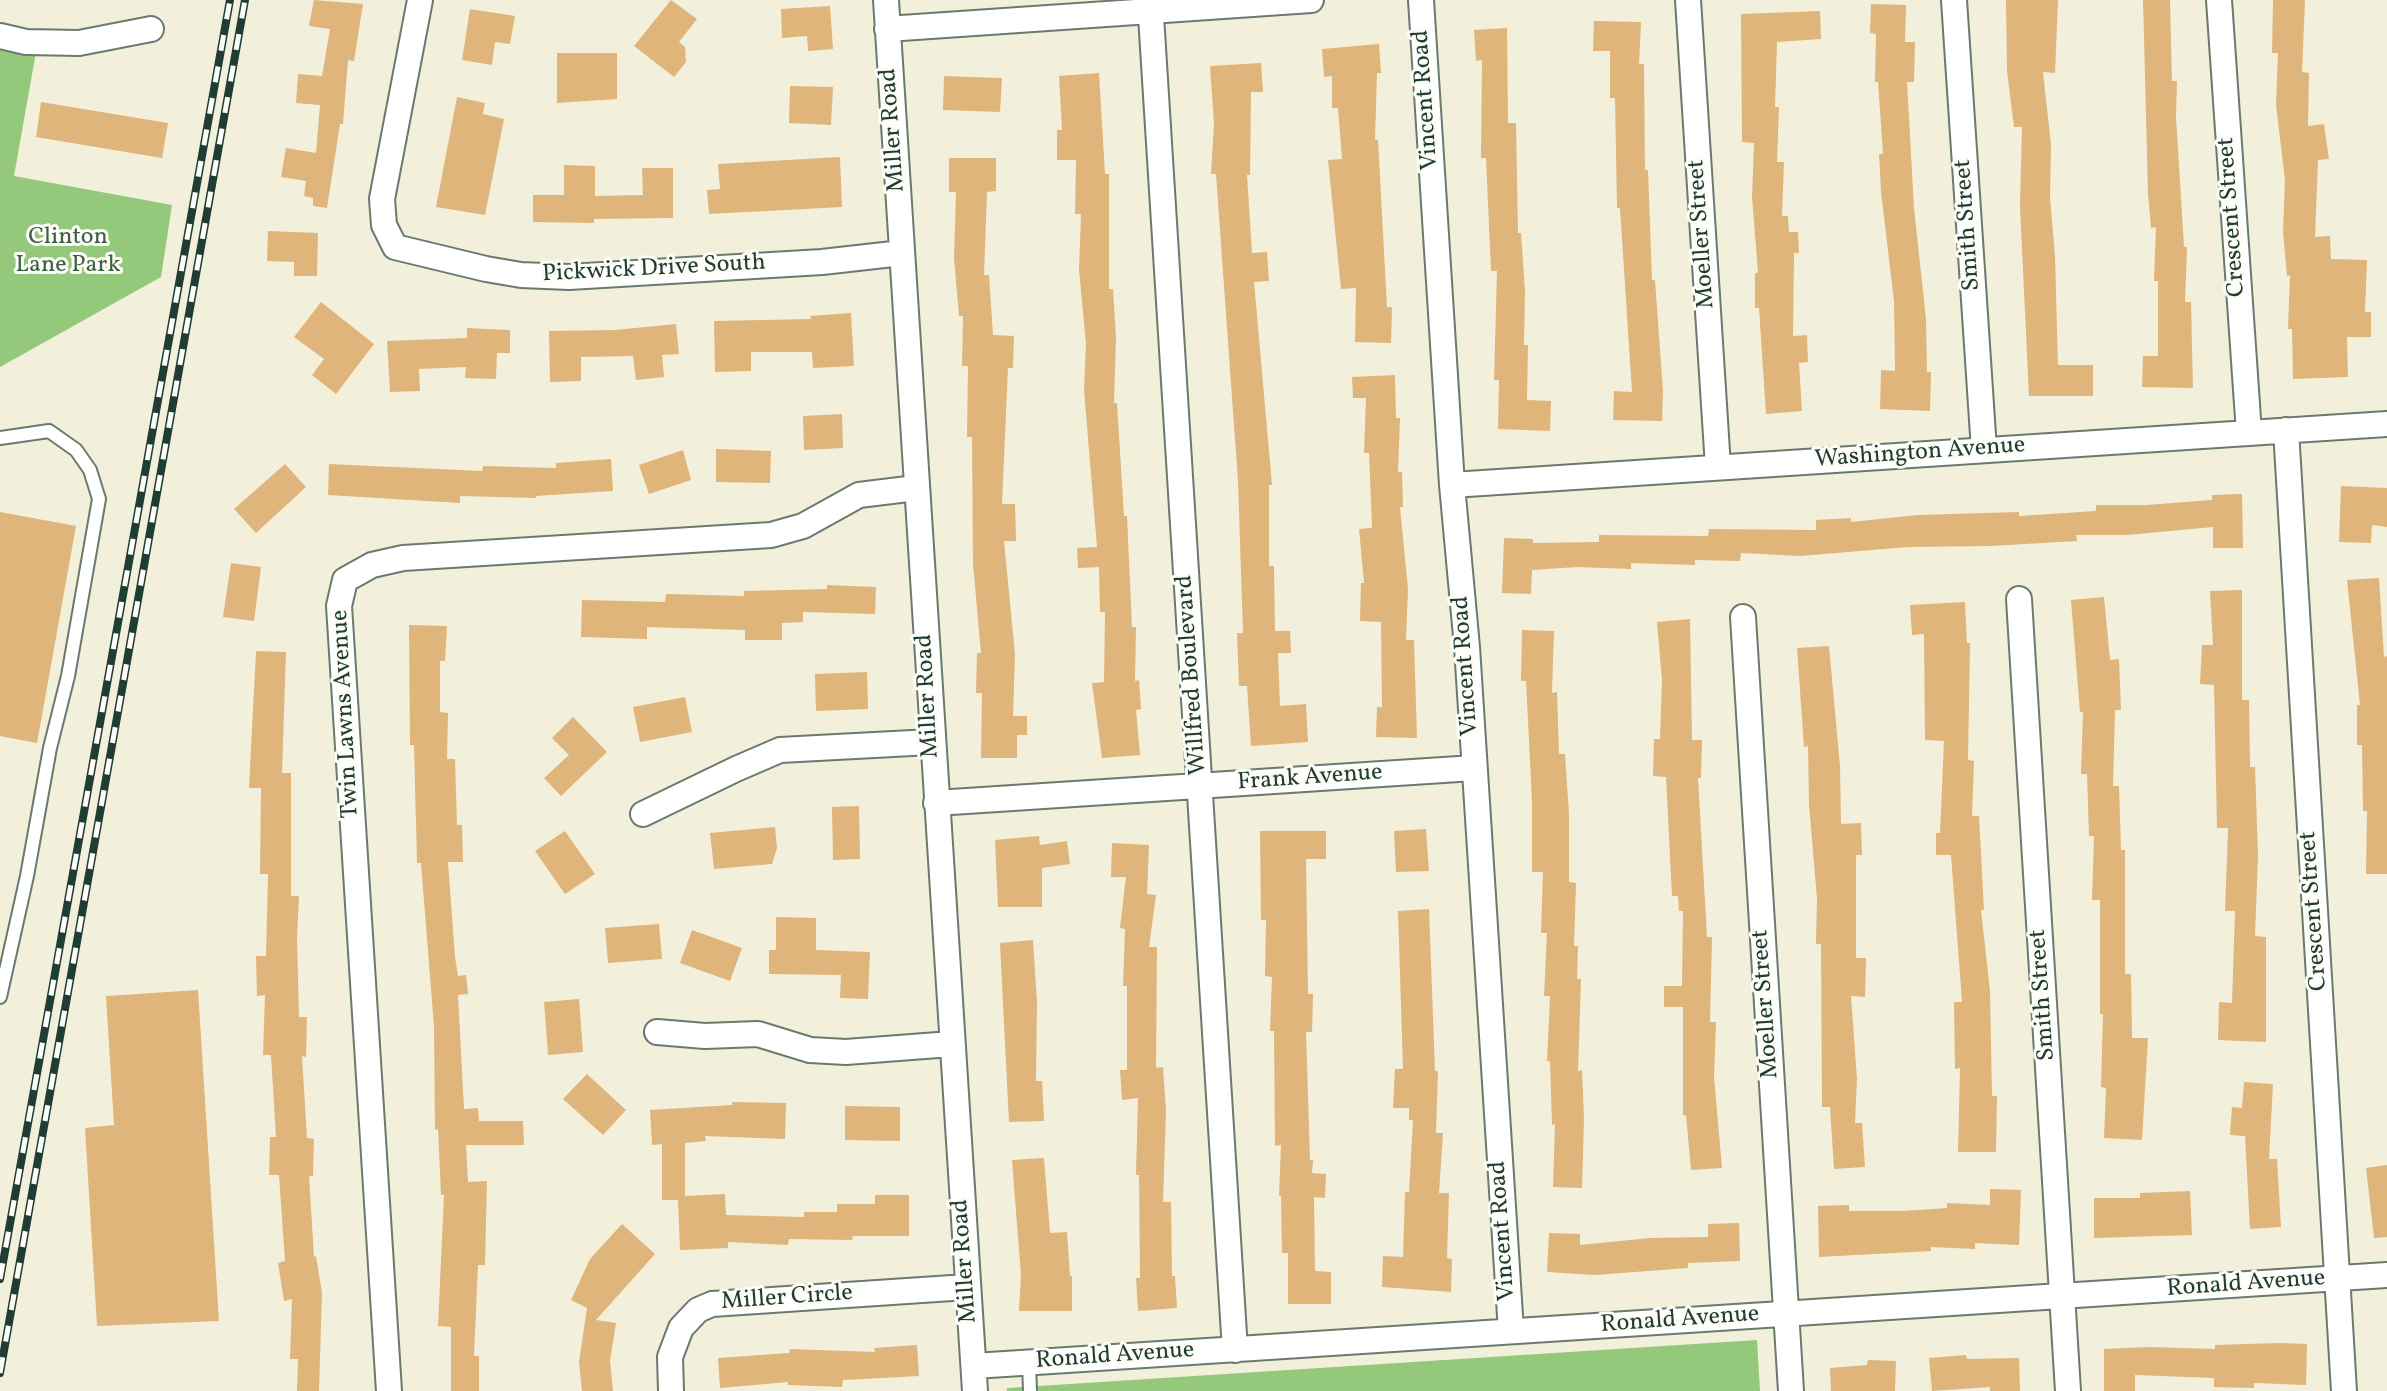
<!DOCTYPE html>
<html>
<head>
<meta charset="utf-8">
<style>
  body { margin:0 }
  canvas { display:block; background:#f2efdb }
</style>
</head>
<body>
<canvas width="2387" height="1391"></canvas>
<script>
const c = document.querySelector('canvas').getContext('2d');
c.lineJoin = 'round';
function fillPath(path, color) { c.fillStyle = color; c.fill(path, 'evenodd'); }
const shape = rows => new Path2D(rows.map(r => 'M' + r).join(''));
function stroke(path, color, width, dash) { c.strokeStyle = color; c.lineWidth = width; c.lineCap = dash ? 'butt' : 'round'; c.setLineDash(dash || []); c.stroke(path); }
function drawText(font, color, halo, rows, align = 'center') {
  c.font = font + ' Vollkorn,serif'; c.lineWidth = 6; c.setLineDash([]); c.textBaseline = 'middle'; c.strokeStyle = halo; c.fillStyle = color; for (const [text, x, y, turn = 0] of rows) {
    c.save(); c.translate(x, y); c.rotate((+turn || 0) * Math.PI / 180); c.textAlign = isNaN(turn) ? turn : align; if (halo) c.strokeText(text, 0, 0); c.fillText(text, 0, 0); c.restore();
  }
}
const green = shape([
  [0,44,36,52,14,176,172,205,161,277,0,367],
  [1757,1340,1760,1391,1007,1391,1007,1388]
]);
const building = shape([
  [314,0,363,4,354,61,348,60,343,124,340,124,327,208,313,206,313,198,304,196,306,181,281,177,286,148,316,153,320,105,296,103,298,74,322,76,330,29,309,26],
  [671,0,697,19,679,42,685,47,686,62,674,77,634,46],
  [2006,0,2058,0,2055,73,2043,72,2051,145,2050,198,2055,256,2058,365,2093,365,2093,396,2029,396,2020,206,2022,127,2014,127,2007,71],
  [2143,0,2170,0,2172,81,2177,81,2176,117,2184,247,2187,247,2185,302,2191,302,2193,388,2142,387,2143,356,2158,356,2158,281,2154,281,2156,227,2151,228,2148,193],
  [2273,0,2305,0,2302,72,2309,73,2308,126,2324,124,2329,159,2318,160,2315,237,2330,236,2331,259,2367,260,2365,312,2371,312,2371,337,2347,337,2348,377,2293,379,2292,329,2288,329,2290,275,2287,276,2283,231,2285,180,2276,105,2278,53,2272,53],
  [1871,4,1906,5,1905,42,1915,42,1914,82,1907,82,1914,208,1926,319,1927,372,1931,372,1930,411,1880,409,1881,370,1895,371,1894,301,1881,192,1879,154,1883,154,1878,82,1875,82,1876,34,1870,33],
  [830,6,833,49,808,51,807,36,782,38,781,9],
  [470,9,515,16,510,44,495,42,492,65,462,60],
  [1820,11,1821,39,1777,42,1775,107,1779,107,1777,162,1784,162,1782,216,1788,216,1789,232,1798,232,1799,253,1794,253,1793,336,1807,335,1808,362,1799,363,1802,411,1766,414,1759,308,1755,308,1755,273,1758,273,1752,197,1754,143,1742,142,1741,14],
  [1594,21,1641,22,1639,64,1644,64,1645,170,1648,170,1652,280,1655,280,1663,391,1662,421,1613,420,1614,391,1632,392,1620,208,1617,208,1615,98,1610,98,1610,51,1593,51],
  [1507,28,1508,123,1516,123,1518,233,1521,233,1525,292,1524,345,1528,345,1527,400,1551,401,1550,431,1498,429,1499,380,1494,380,1497,271,1491,271,1486,158,1481,158,1482,60,1476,61,1474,30],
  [1379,44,1381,73,1377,73,1375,140,1378,140,1387,307,1392,307,1391,343,1355,342,1356,288,1341,289,1328,160,1342,159,1338,108,1332,108,1332,76,1324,77,1322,49],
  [557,53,617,53,617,99,557,103],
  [1261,63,1263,92,1251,92,1250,175,1247,175,1252,253,1267,252,1269,281,1254,282,1272,485,1269,485,1269,566,1274,566,1275,631,1290,631,1291,653,1278,653,1280,706,1306,704,1308,742,1251,746,1247,686,1239,686,1237,633,1243,633,1238,481,1216,174,1211,174,1214,124,1210,66],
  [1099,73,1105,174,1109,174,1109,289,1113,289,1116,337,1114,403,1117,403,1124,516,1127,516,1132,627,1136,627,1135,681,1139,680,1141,709,1136,710,1140,755,1102,758,1092,683,1104,682,1105,612,1100,612,1099,567,1078,568,1077,548,1097,547,1084,390,1086,344,1079,270,1081,214,1075,214,1076,160,1057,160,1057,130,1062,130,1059,76],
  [944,76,1002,78,1000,112,943,110],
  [790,86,833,87,831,125,789,123],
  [457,97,485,103,483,114,504,119,485,215,436,207],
  [41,102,168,123,162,158,36,137],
  [840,157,842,207,709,214,707,190,720,189,718,164],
  [949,158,996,158,996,191,987,192,984,275,989,275,993,335,1014,336,1013,368,1008,368,1002,504,1015,504,1016,541,1004,541,1015,654,1013,716,1027,716,1027,735,1017,735,1017,758,981,758,982,693,976,693,977,653,981,653,973,564,972,437,967,437,968,366,962,366,963,316,959,316,954,258,956,192,949,192],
  [564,165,595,166,595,196,643,195,642,168,673,168,673,218,594,219,594,223,533,222,533,195,564,195],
  [268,231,318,233,317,276,294,276,294,262,267,261],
  [321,302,374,344,336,394,312,375,324,359,294,337],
  [851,313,854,366,813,368,812,352,751,352,751,371,715,372,714,321,811,319,810,316],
  [676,324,679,354,662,355,664,377,636,380,633,356,581,357,581,381,550,382,549,331,615,330],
  [467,328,510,330,510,353,497,353,496,379,465,378,466,367,419,369,420,391,390,392,387,341,467,338],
  [1395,375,1396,418,1400,418,1398,472,1402,472,1403,507,1400,507,1408,589,1406,640,1414,640,1417,738,1376,737,1377,707,1382,707,1381,622,1360,621,1361,583,1364,583,1359,529,1372,528,1369,453,1364,453,1366,398,1353,398,1352,377],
  [842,414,843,448,804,450,803,416],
  [716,449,771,451,770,483,716,482],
  [683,450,691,480,649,494,639,465],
  [611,459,613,491,536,496,536,498,460,496,460,503,328,495,329,464,482,471,483,466,556,468,556,463],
  [285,464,306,487,256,533,234,509],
  [2341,486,2387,488,2387,527,2372,525,2371,543,2339,542],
  [2242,494,2243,548,2213,548,2213,527,2127,535,2076,535,2077,541,1991,546,1908,547,1800,556,1741,553,1740,561,1695,560,1695,565,1631,563,1631,569,1577,567,1532,570,1531,594,1502,593,1504,538,1533,539,1533,543,1599,542,1599,535,1708,536,1709,529,1816,530,1816,520,1851,518,1851,522,1918,515,2019,512,2019,516,2096,511,2096,505,2146,505,2212,500,2212,495],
  [0,512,76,526,37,743,0,736],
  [231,563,261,567,254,621,223,617],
  [2379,578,2384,657,2387,656,2387,874,2366,874,2367,811,2363,811,2362,745,2357,745,2357,705,2360,705,2347,580],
  [827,585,876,587,875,614,803,612,803,622,782,623,782,640,745,640,745,630,647,627,647,639,581,637,582,600,665,602,666,594,744,596,744,591,827,589],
  [2242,590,2242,700,2249,700,2250,767,2255,767,2258,855,2255,936,2266,937,2266,1042,2218,1040,2219,1002,2232,1003,2235,911,2225,911,2228,828,2217,828,2214,685,2200,684,2202,645,2213,645,2210,591],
  [2104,597,2110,660,2119,659,2121,710,2115,710,2113,786,2119,786,2121,850,2125,850,2125,974,2131,974,2132,1038,2148,1038,2142,1140,2104,1138,2106,1088,2101,1087,2103,1014,2100,1014,2100,900,2092,900,2094,836,2089,836,2087,774,2081,774,2083,712,2080,712,2071,600],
  [1965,602,1967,643,1970,643,1968,760,1974,761,1972,816,1979,816,1984,910,1981,910,1990,991,1992,1096,1997,1096,1996,1152,1958,1152,1960,1068,1955,1069,1954,1002,1962,1002,1951,855,1936,855,1936,833,1940,833,1944,741,1925,740,1924,634,1912,635,1910,605],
  [1690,619,1692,740,1702,740,1701,778,1698,778,1707,937,1712,937,1710,1022,1716,1022,1714,1077,1722,1168,1691,1170,1686,1115,1683,1115,1683,1007,1664,1007,1664,986,1682,986,1683,911,1679,911,1678,896,1672,896,1666,777,1653,776,1654,739,1660,739,1662,680,1657,622],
  [409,625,447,626,445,661,440,661,440,712,448,713,447,759,455,759,457,825,462,825,463,862,448,862,455,957,458,976,466,975,468,994,458,995,464,1109,478,1108,479,1121,523,1121,524,1145,466,1145,468,1182,487,1181,485,1265,478,1265,474,1356,479,1356,479,1391,451,1391,451,1327,438,1326,444,1195,441,1195,438,1129,435,1130,434,1027,421,863,417,863,414,745,410,745],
  [1522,630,1554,631,1552,693,1557,692,1559,754,1565,754,1569,814,1569,882,1576,883,1574,946,1578,946,1577,979,1581,979,1578,1071,1582,1070,1584,1119,1582,1188,1553,1187,1555,1124,1552,1125,1550,1061,1547,1061,1550,996,1544,996,1547,933,1541,933,1543,872,1532,872,1532,802,1526,681,1521,681],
  [1829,646,1840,766,1841,824,1861,823,1862,855,1856,855,1856,958,1866,958,1865,997,1851,996,1857,1079,1855,1123,1862,1123,1865,1167,1834,1169,1830,1107,1822,1107,1821,944,1816,944,1817,899,1809,804,1808,746,1804,747,1797,648],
  [256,651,286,652,282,773,291,773,291,896,299,896,297,938,299,1017,307,1017,306,1057,302,1056,307,1138,314,1139,313,1176,309,1176,314,1257,316,1256,322,1293,319,1391,297,1391,298,1359,290,1359,292,1299,284,1301,278,1263,285,1261,279,1175,269,1175,270,1137,276,1137,271,1055,263,1055,265,995,257,996,256,956,266,956,268,874,260,874,261,788,249,788],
  [867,672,868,709,816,711,815,674],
  [685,697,692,732,640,742,633,707],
  [573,717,607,752,561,796,544,778,569,755,552,738],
  [859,806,860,859,833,860,832,807],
  [775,827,777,848,772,864,714,869,710,833],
  [1426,829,1429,871,1396,872,1394,831],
  [565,831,595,874,565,894,535,851],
  [1260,831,1326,831,1326,859,1306,859,1308,994,1313,994,1312,1032,1306,1032,1310,1160,1313,1160,1312,1173,1326,1174,1325,1198,1314,1197,1315,1271,1331,1272,1331,1304,1288,1304,1288,1253,1282,1253,1281,1196,1279,1196,1281,1145,1275,1146,1274,1031,1270,1031,1272,977,1265,976,1266,920,1261,920],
  [1039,836,1040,845,1067,841,1070,864,1042,868,1042,907,998,907,995,840],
  [1112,843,1149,845,1147,894,1156,895,1149,947,1157,947,1156,1068,1163,1067,1166,1111,1163,1202,1171,1202,1172,1276,1175,1276,1177,1308,1138,1311,1136,1278,1140,1278,1139,1175,1136,1175,1138,1098,1122,1100,1120,1070,1127,1070,1127,986,1123,986,1125,929,1120,928,1126,877,1111,877],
  [1429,909,1435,1071,1438,1071,1436,1133,1443,1133,1439,1193,1449,1193,1447,1258,1452,1259,1451,1292,1382,1287,1383,1256,1403,1257,1405,1192,1409,1192,1413,1120,1409,1120,1409,1108,1393,1108,1395,1069,1403,1069,1398,911],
  [776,917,816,918,816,950,870,952,868,999,840,998,841,975,769,974,769,950,776,950],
  [659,924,662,959,608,963,605,928],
  [692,930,742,948,730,981,680,963],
  [1033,940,1037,1002,1036,1081,1042,1081,1044,1121,1009,1122,1000,943],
  [198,990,219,1321,97,1326,85,1128,114,1125,106,996],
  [579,999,583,1052,548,1055,544,1002],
  [587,1074,626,1110,603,1135,563,1099],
  [2244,1082,2273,1084,2269,1159,2277,1159,2281,1227,2250,1229,2245,1136,2230,1135,2232,1107,2242,1108],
  [732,1102,786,1103,785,1139,705,1136,706,1141,685,1143,685,1196,725,1194,726,1215,804,1217,804,1212,837,1212,837,1204,875,1204,875,1195,909,1195,909,1236,853,1236,852,1240,789,1239,788,1245,728,1242,728,1248,680,1250,678,1200,662,1200,662,1144,652,1145,650,1110,732,1105],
  [845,1106,900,1107,900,1141,845,1140],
  [1044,1158,1050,1233,1067,1232,1070,1276,1072,1276,1072,1311,1019,1311,1021,1276,1012,1160],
  [2387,1165,2387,1237,2374,1238,2366,1168],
  [1990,1189,2021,1190,2019,1245,1975,1243,1975,1249,1931,1247,1931,1251,1819,1257,1818,1206,1849,1205,1849,1211,1903,1211,1947,1208,1947,1203,1990,1205],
  [2190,1191,2192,1235,2094,1238,2094,1198,2140,1198,2140,1193],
  [1739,1223,1740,1261,1688,1263,1688,1268,1595,1275,1547,1272,1549,1233,1580,1234,1580,1245,1650,1238,1708,1237,1708,1224],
  [622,1224,655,1254,596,1320,616,1323,610,1361,613,1391,582,1391,579,1362,587,1308,571,1300,590,1259],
  [2279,1343,2307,1344,2306,1385,2254,1383,2254,1388,2214,1387,2214,1378,2135,1375,2135,1391,2104,1391,2104,1349,2148,1347,2215,1349,2215,1345],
  [917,1345,919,1376,843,1380,842,1387,788,1385,788,1382,720,1388,718,1358,789,1353,790,1349,875,1352,874,1348],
  [1966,1355,1967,1359,2019,1358,2020,1391,1990,1391,1990,1387,1932,1391,1929,1358],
  [1868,1360,1896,1361,1895,1391,1831,1391,1830,1368,1867,1365]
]);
const lane = shape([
  [0,438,49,431,76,450,90,470,99,499,68,676,50,748,27,876,0,997],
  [1029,1363,1030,1391]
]);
const street = shape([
  [420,0,382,199,384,225,395,247,486,269,521,275,569,277,822,262,902,253],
  [886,0,975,1391],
  [1150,0,1235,1350],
  [1421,0,1452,485,1467,647,1511,1331],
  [1688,0,1718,467],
  [1954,0,1984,450],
  [2219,0,2249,433],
  [887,29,1311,0],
  [0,36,26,42,79,43,151,29],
  [2286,430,2344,1391],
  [1452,485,2387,424],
  [2019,599,2068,1391],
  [1743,617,1791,1391],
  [936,803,1474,768],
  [643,814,736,769,780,750,931,742],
  [657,1032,705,1036,758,1034,810,1050,846,1052,951,1044],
  [974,1366,2387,1275],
  [389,1391,341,637,339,606,345,580,372,565,403,558,771,535,803,526,859,495,916,488],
  [671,1391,670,1357,681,1328,698,1310,712,1304,967,1287]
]);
const rail = shape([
  [0,1279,230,0],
  [0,1373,245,0]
]);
const streetNames = [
  ["Vincent Road",1427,100,-94],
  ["Miller Road",894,130,-94],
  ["Crescent Street",2233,217,-94],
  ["Smith Street",1969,225,-94],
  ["Moeller Street",1703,234,-94],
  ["Pickwick Drive South",654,270,-3],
  ["Washington Avenue",1920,454,-4],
  ["Vincent Road",1467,666,-94],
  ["Willfred Boulevard",1193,675,-94],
  ["Miller Road",929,696,-93],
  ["Twin Lawns Avenue",347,714,-93],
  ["Frank Avenue",1310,779,-4],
  ["Crescent Street",2315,911,-94],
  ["Smith Street",2044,995,-94],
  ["Moeller Street",1767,1004,-94],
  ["Vincent Road",1504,1231,-94],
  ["Miller Road",966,1261,-94],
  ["Ronald Avenue",2246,1285,-4],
  ["Miller Circle",787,1299,-4],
  ["Ronald Avenue",1680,1321,-4],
  ["Ronald Avenue",1115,1357,-4]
];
const parkNames = [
  ["Clinton",68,239],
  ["Lane Park",68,267]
];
fillPath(green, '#94c97b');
fillPath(building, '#e0b57c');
stroke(lane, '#697b6e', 16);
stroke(street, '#697b6e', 28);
stroke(lane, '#fff', 12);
stroke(street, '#fff', 24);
stroke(rail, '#1f3d34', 8);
stroke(rail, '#fdfcf7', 5, [16]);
drawText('24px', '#1f3d34', '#fdfcf7', streetNames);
drawText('24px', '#3c6046', '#fdfcf7', parkNames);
</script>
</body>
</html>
